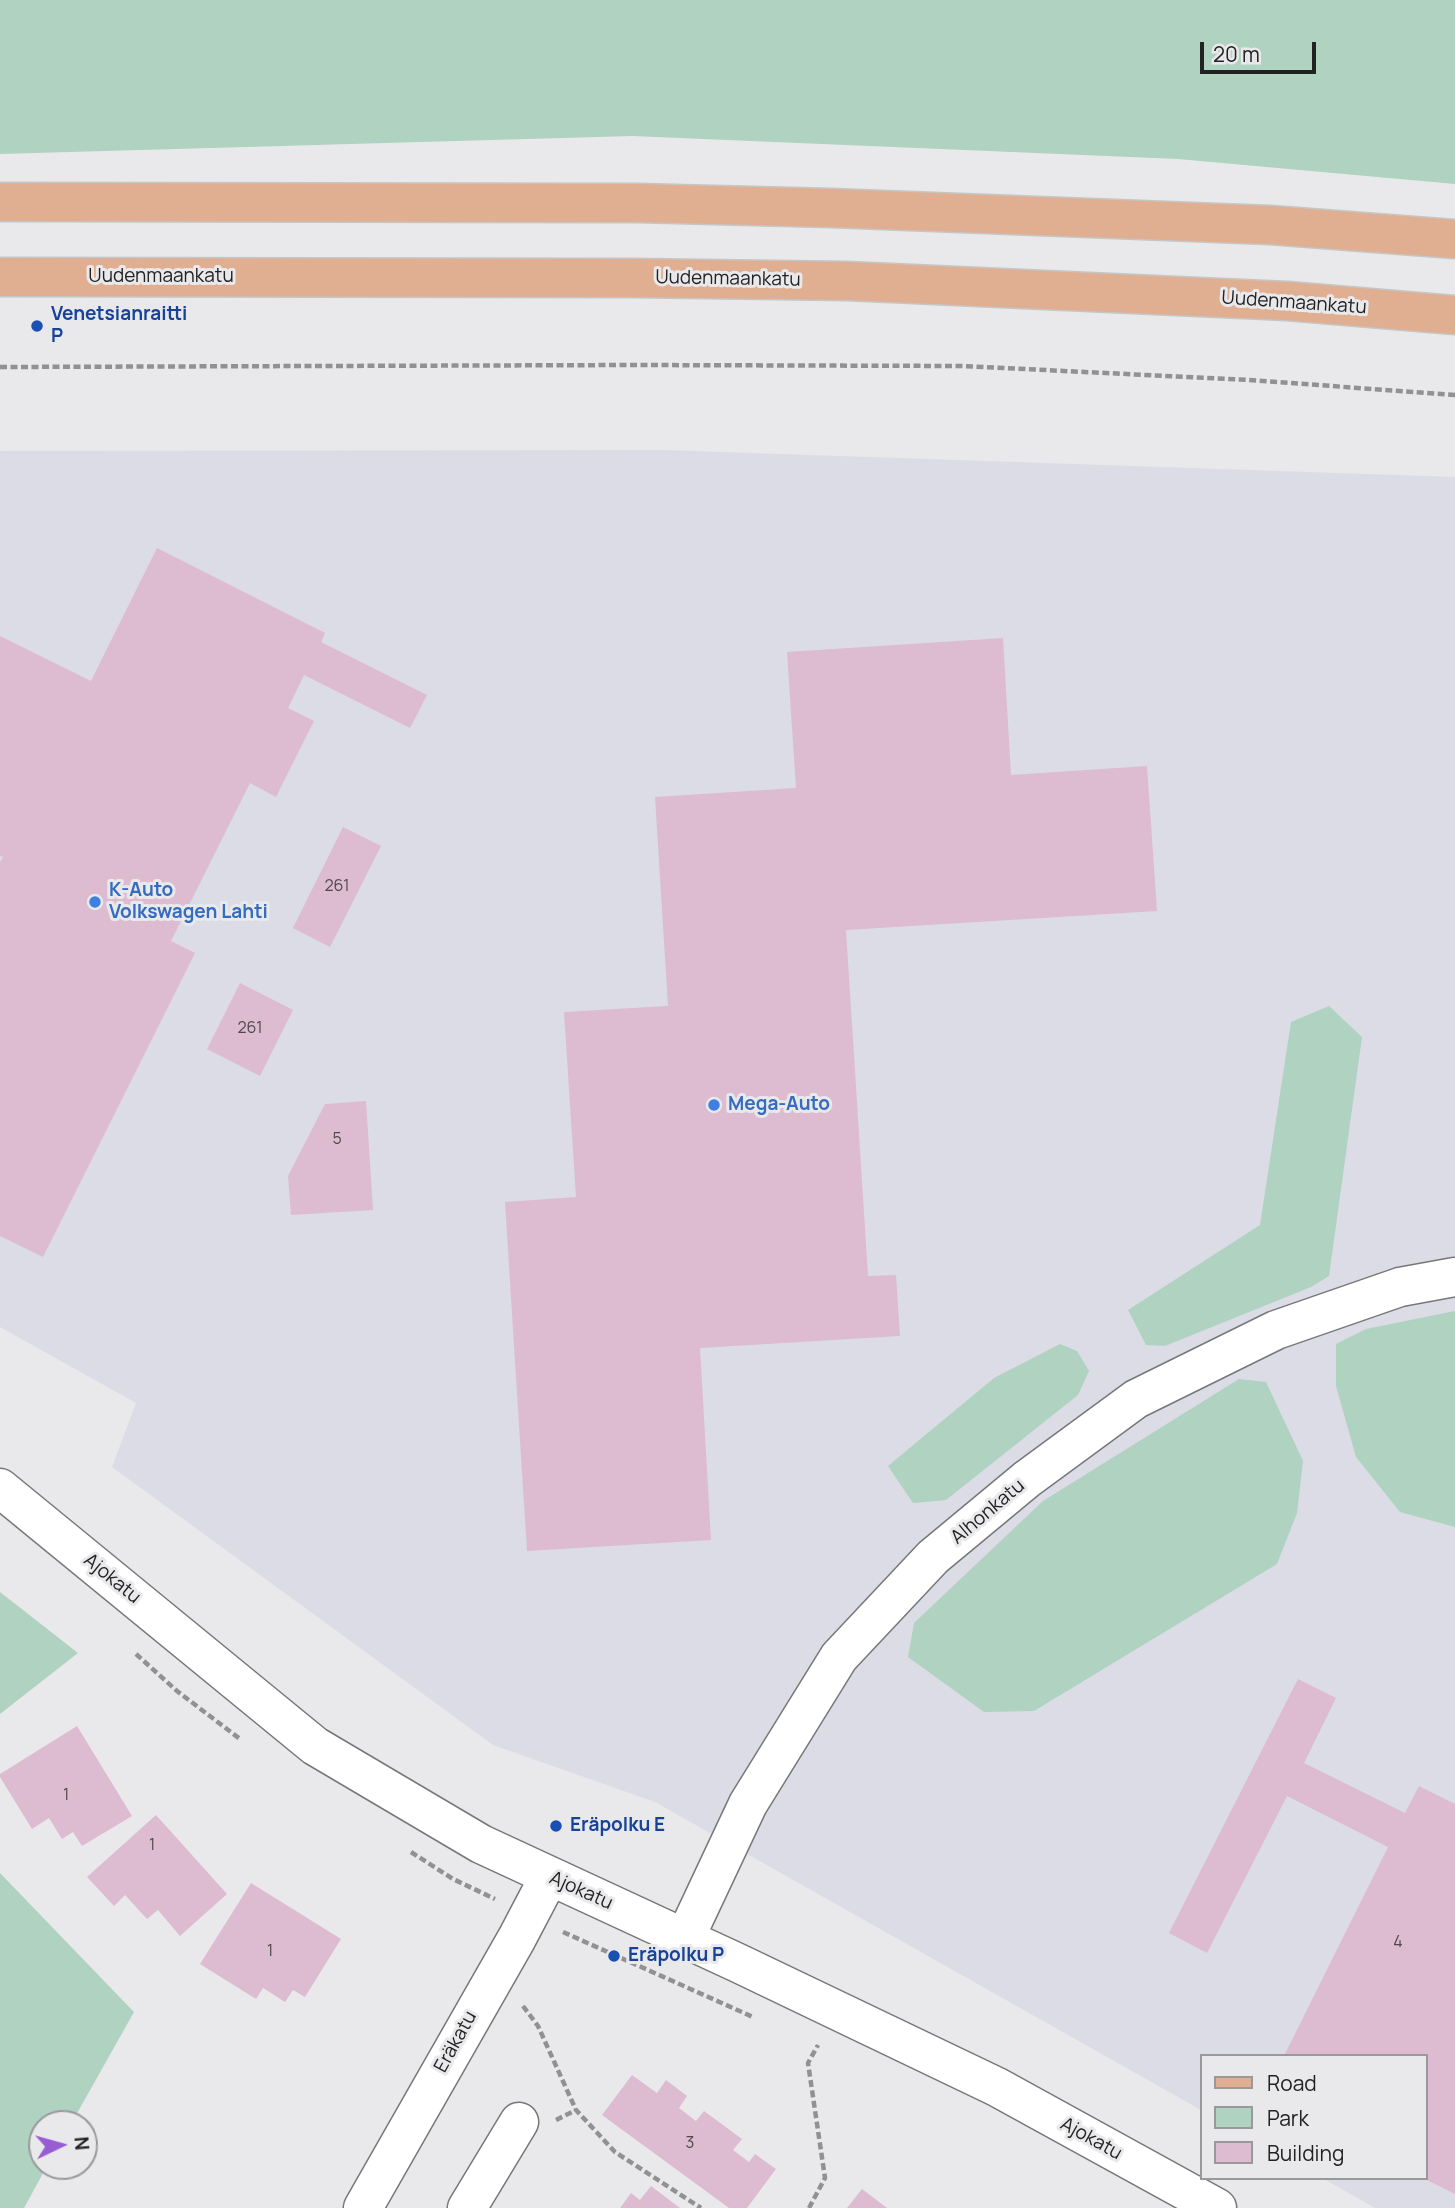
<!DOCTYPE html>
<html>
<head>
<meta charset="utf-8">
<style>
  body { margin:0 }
  #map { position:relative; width:1455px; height:2208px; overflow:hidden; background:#e9e9eb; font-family:Manrope,sans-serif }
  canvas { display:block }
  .legend { position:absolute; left:1200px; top:2054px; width:228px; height:126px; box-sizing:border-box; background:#e9e9eb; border:2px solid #99999b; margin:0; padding:9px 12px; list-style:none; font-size:21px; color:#222223 }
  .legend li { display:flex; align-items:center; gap:14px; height:35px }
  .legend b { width:35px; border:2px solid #99999b }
  .north { position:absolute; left:28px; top:2110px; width:70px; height:70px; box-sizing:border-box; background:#e9e9eb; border:2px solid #99999b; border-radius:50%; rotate:85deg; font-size:19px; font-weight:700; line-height:28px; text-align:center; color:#222223 }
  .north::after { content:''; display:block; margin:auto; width:24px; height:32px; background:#965dd5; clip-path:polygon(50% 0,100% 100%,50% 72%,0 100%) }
  .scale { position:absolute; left:1200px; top:42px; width:116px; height:32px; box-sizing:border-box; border:4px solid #222223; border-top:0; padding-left:9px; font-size:21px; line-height:24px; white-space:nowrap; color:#222223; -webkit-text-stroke:5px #e9e9eb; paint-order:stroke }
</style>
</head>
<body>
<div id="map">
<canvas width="1455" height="2208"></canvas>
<ul class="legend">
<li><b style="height:9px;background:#e0ae90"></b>Road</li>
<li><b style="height:19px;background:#b0d2c0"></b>Park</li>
<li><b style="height:19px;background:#ddbbd1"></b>Building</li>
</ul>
<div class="north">N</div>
<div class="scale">20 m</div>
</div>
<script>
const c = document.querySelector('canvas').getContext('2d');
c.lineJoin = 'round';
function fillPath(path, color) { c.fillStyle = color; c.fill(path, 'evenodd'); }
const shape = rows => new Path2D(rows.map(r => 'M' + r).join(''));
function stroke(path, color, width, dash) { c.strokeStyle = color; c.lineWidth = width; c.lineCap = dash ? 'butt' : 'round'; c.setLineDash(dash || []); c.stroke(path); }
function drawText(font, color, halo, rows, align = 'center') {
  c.font = font + ' Manrope,sans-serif'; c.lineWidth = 6; c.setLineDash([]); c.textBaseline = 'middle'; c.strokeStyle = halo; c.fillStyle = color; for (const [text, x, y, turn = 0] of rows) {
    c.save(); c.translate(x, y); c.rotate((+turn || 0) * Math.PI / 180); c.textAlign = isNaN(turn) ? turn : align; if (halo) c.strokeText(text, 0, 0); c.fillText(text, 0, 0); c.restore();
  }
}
const built = shape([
  [664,450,1455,477,1455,2208,1375,2208,1322,2178,1425,2178,1425,2056,1201,2056,1201,2110,655,1802,493,1745,112,1467,136,1403,0,1327,0,451]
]);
const green = shape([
  [0,0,1455,0,1455,184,1178,159,632,136,0,154],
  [1329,1006,1362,1037,1329,1276,1311,1287,1165,1346,1146,1345,1128,1310,1260,1225,1291,1022],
  [1455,1311,1455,1527,1400,1512,1356,1457,1336,1386,1336,1344,1366,1329],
  [1060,1344,1077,1351,1089,1371,1078,1395,946,1500,913,1503,888,1466,994,1378],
  [1239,1379,1266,1382,1303,1461,1297,1513,1277,1564,1034,1711,984,1712,908,1657,914,1623,1043,1501],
  [0,1592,78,1653,0,1714],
  [0,1873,134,2012,71,2124,42,2124,42,2166,47,2166,24,2208,0,2208]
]);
const building = shape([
  [157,548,325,633,321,642,427,695,410,728,304,675,288,708,314,721,276,797,250,783,171,941,195,953,43,1257,0,1236,0,862,3,857,0,856,0,636,91,681],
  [1003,638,1011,775,1147,766,1157,911,846,930,868,1276,896,1275,900,1336,700,1348,711,1540,527,1551,505,1202,576,1197,564,1012,668,1006,655,797,796,788,787,652],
  [343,827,381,846,330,947,293,928],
  [240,983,293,1010,260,1076,207,1049],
  [366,1101,373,1210,291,1215,288,1176,325,1104],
  [1298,1679,1336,1698,1304,1763,1405,1813,1419,1786,1455,1804,1455,2194,1425,2179,1425,2056,1284,2056,1388,1847,1287,1796,1207,1953,1169,1933],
  [77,1726,132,1816,82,1846,73,1832,62,1839,49,1818,32,1829,0,1777,0,1774],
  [156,1815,227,1894,180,1936,158,1910,147,1919,125,1895,114,1906,87,1877],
  [251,1883,341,1939,305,1997,293,1990,285,2002,263,1988,256,1999,200,1964],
  [632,2075,657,2093,666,2080,687,2096,679,2108,696,2121,704,2111,742,2139,733,2150,749,2162,755,2154,776,2169,747,2208,729,2208,602,2115],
  [651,2186,680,2208,620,2208,631,2193,640,2200],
  [862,2189,887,2208,847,2208]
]);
const path = shape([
  [0,367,637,365,962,366,1249,380,1455,395],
  [136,1654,177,1691,240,1739],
  [411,1852,453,1879,495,1899],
  [563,1932,753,2017],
  [523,2006,538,2026,576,2110,615,2152,701,2208],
  [556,2120,576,2110],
  [809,2208,825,2178,808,2063,818,2045]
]);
const minor = shape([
  [0,1488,315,1746,481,1844,738,1963,997,2087,1217,2208],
  [685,1938,748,1804,839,1657,933,1557,1027,1479,1136,1399,1276,1330,1400,1287,1455,1277],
  [363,2208,517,1938,549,1877],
  [467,2208,519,2122]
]);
const major = shape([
  [0,202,637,203,831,208,1270,225,1455,239],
  [0,277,632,278,847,281,1287,301,1455,315]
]);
const markers = [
  [37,326,7,"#1a4fb4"],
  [95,902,7,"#3f7fe0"],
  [714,1105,7,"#3f7fe0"],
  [556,1826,7,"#1a4fb4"],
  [614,1956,7,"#1a4fb4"]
];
const numberNames = [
  ["261",337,887],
  ["261",250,1029],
  ["5",337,1140],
  ["1",66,1796],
  ["1",152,1846],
  ["4",1398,1943],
  ["1",270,1952],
  ["3",690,2144]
];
const streetNames = [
  ["Uudenmaankatu",161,277],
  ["Uudenmaankatu",728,279,1],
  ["Uudenmaankatu",1294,303,4],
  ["Alhonkatu",988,1512,-40],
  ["Ajokatu",112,1579,39],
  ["Ajokatu",581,1891,24],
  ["Eräkatu",456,2042,-61],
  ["Ajokatu",1091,2139,29]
];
const transitNames = [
  ["Venetsianraitti",51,315],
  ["P",51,337],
  ["Eräpolku E",570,1826],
  ["Eräpolku P",628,1956]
];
const shopNames = [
  ["K-Auto",109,891],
  ["Volkswagen Lahti",109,913],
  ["Mega-Auto",728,1105]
];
fillPath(built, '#dbdce5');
fillPath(green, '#b0d2c0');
fillPath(building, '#ddbbd1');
stroke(minor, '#777779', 41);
stroke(major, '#c6c6c6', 41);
stroke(path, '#919192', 4.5, [7, 3.5]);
stroke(minor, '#fff', 38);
stroke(major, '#e0ae90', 38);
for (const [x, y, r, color] of markers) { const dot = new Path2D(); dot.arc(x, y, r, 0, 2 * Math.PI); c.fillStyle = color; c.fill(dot); stroke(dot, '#e9e9eb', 2.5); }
drawText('16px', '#51484e', null, numberNames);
drawText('19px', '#222223', '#e9e9eb', streetNames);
drawText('bold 19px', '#164399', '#e9e9eb', transitNames, 'left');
drawText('bold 19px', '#366cbe', '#e9e9eb', shopNames, 'left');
</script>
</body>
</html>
